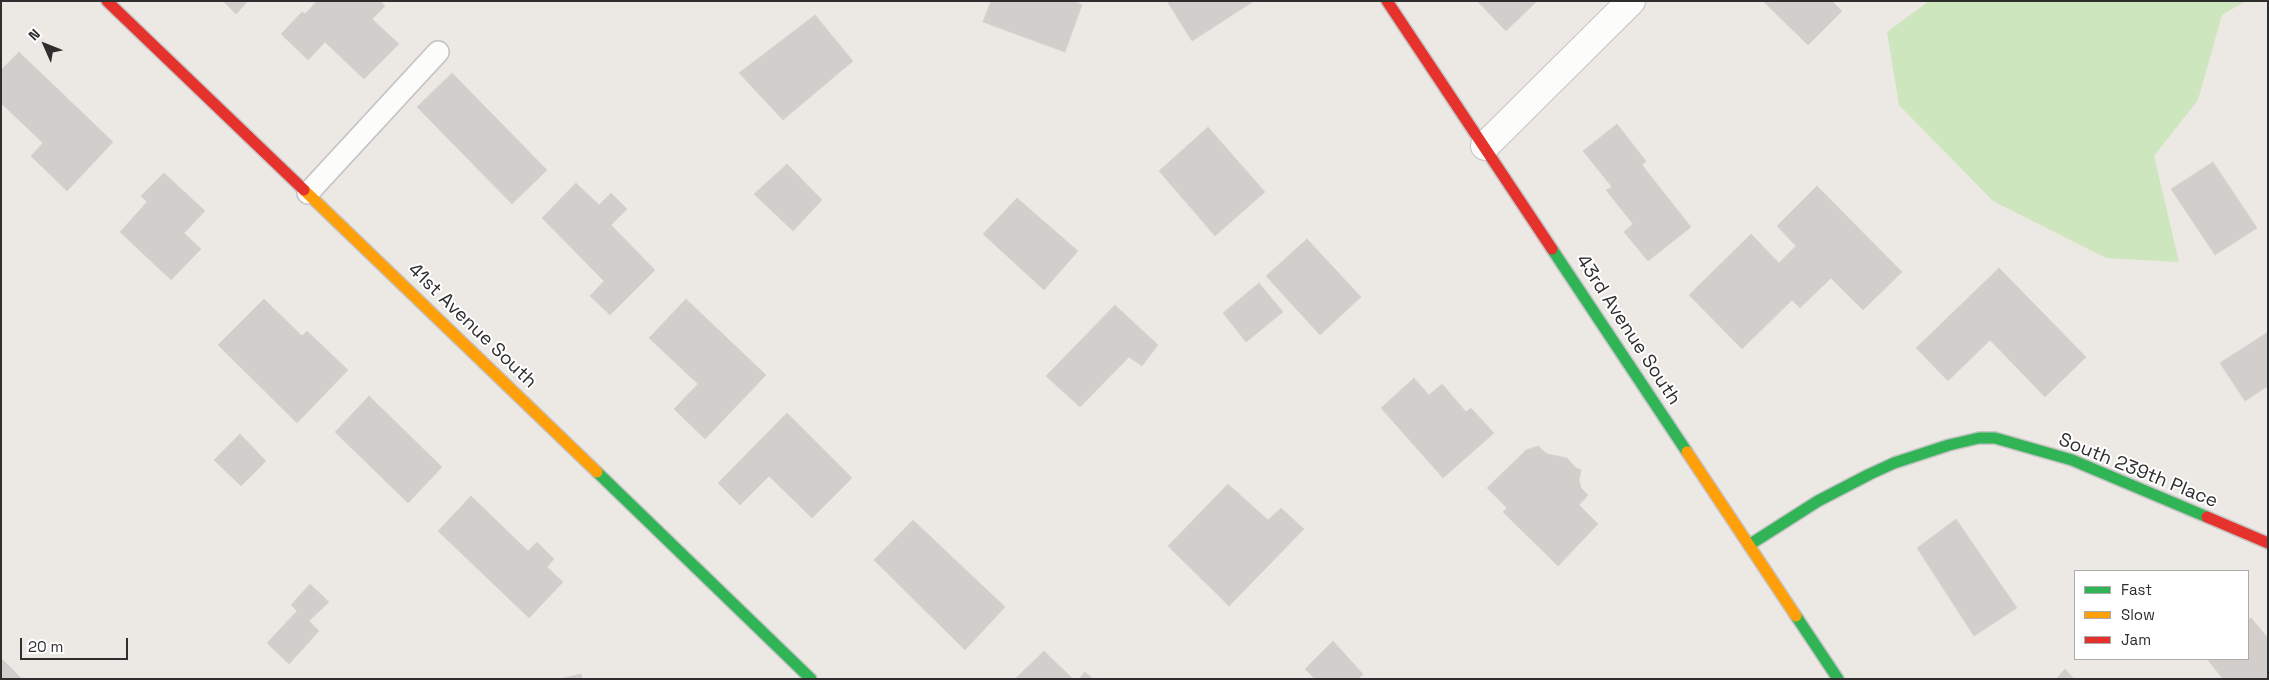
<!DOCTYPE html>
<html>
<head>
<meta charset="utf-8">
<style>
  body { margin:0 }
  #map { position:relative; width:2269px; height:680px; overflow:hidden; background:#ece8e4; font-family:"Space Grotesk",sans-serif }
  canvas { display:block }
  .frame { position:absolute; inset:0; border:2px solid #2e2e2e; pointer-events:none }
  .legend { position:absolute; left:2074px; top:570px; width:175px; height:90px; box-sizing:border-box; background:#fff; border:1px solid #ababab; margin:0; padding:6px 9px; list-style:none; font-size:15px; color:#2e2e2e }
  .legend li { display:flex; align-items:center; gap:10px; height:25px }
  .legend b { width:25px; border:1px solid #ababab }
  .north { position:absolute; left:20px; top:20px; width:50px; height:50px; -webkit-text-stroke:4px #fff; paint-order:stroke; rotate:314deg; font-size:14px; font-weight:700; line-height:20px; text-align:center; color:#2e2e2e }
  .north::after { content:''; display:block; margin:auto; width:18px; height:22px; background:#2e2e2e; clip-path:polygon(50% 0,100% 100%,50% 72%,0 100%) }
  .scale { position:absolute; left:20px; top:638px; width:108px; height:22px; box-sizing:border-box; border:2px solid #2e2e2e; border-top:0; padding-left:6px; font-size:15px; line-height:18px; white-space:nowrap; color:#2e2e2e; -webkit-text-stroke:4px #fff; paint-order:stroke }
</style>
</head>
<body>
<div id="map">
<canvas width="2269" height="680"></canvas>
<div class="frame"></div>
<ul class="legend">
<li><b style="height:6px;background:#30b455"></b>Fast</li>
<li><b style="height:6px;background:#ff9f0a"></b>Slow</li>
<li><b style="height:6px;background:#e5322d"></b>Jam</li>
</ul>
<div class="north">N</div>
<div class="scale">20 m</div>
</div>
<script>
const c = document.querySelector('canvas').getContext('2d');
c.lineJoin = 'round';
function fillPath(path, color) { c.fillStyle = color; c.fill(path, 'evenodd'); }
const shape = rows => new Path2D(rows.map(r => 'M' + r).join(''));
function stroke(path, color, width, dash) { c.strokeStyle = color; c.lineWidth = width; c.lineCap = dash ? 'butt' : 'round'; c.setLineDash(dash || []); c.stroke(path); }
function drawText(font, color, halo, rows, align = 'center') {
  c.font = font + ' "Space Grotesk",sans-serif'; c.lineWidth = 4; c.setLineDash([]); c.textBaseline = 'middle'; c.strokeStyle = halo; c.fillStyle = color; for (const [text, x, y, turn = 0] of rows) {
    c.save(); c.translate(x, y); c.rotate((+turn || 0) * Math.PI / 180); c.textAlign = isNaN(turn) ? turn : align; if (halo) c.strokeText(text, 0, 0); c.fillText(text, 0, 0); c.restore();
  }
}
const green = shape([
  [1929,1,2246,1,2222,15,2198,100,2154,156,2179,262,2106,258,1993,201,1899,105,1887,32]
]);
const building = shape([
  [223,1,248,1,236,14,223,1],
  [317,1,380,1,385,6,372,19,399,44,364,79,325,42,308,60,281,34,302,12,305,14,317,1],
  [991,1,1074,1,1082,5,1065,52,983,22,991,1],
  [1167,1,1254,1,1192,41,1167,1],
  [1477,1,1537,1,1506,31,1477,1],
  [1763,1,1832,1,1842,11,1808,45,1763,1],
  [815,15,853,61,783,120,739,73,815,15],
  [19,52,113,142,67,191,31,156,43,143,1,103,1,70,19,52],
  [452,73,547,170,512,204,417,107,452,73],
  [1617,124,1646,161,1642,165,1691,227,1648,261,1624,232,1633,224,1606,190,1612,187,1583,151,1617,124],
  [1208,127,1265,192,1215,236,1159,171,1208,127],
  [2213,162,2257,228,2215,255,2171,189,2213,162],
  [787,164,822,200,793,231,754,194,787,164],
  [164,173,205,211,184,233,201,249,171,280,120,232,147,202,141,196,164,173],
  [576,183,599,205,611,193,627,209,611,225,655,270,610,315,590,296,604,281,542,218,576,183],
  [1817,186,1902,272,1863,310,1831,278,1800,308,1792,300,1742,349,1689,295,1751,234,1779,263,1796,246,1777,226,1817,186],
  [1017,198,1078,251,1044,290,983,234,1017,198],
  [1307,239,1361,297,1320,335,1266,276,1307,239],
  [1999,268,2086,357,2045,397,1990,340,1948,381,1916,348,1999,268],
  [1259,283,1283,312,1246,342,1223,313,1259,283],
  [264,299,302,336,307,331,348,370,297,423,218,345,264,299],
  [686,299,766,375,705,439,674,409,698,384,649,338,686,299],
  [1115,305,1158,345,1142,366,1129,357,1080,407,1046,376,1115,305],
  [2268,332,2268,386,2245,401,2220,363,2268,332],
  [1414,378,1429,395,1442,384,1466,412,1471,408,1494,433,1443,478,1381,408,1414,378],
  [369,396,442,467,408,503,335,432,369,396],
  [787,413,852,478,812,518,769,476,740,505,718,483,787,413],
  [240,434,266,461,241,486,214,460,240,434],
  [1538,446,1547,454,1567,458,1576,468,1581,470,1579,480,1581,488,1588,495,1579,505,1598,524,1558,566,1503,512,1507,508,1487,488,1526,450,1538,446],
  [1228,484,1268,520,1281,508,1304,529,1229,606,1168,546,1228,484],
  [471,496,528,551,537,542,554,559,547,567,563,582,529,618,438,531,471,496],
  [1956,519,2017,608,1974,636,1917,548,1956,519],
  [913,520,1005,607,965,650,874,560,913,520],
  [310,584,329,602,309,621,319,631,289,664,267,643,297,611,291,605,310,584],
  [2251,618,2268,638,2268,679,2223,679,2207,659,2248,659,2248,620,2251,618],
  [1333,641,1363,674,1358,679,1315,679,1305,669,1333,641],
  [1044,651,1073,679,1015,679,1044,651],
  [1,658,22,679,1,679,1,658],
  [2065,669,2074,679,2056,679,2065,669],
  [1085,672,1093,679,1079,679,1085,672],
  [581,674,582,679,559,679,581,674]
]);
const lane = shape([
  [308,193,438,52]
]);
const street = shape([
  [1485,146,1631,1]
]);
const fast = shape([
  [1552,249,1687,452],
  [597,472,811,679],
  [1749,545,1818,501,1870,474,1894,463,1949,445,1979,438,1995,438,2072,460,2207,517],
  [1796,616,1838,679]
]);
const slow = shape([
  [304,190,597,472],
  [1687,452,1796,616]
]);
const jam = shape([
  [107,1,304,190],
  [1387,1,1552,249],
  [2207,517,2268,543]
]);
const streetNames = [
  ["41st Avenue South",472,326,44],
  ["43rd Avenue South",1628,330,57],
  ["South 239th Place",2138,471,22]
];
fillPath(green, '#cee6be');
fillPath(building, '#d1cecb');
stroke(building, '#d7d4d0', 1);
stroke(lane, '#c5c4c5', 24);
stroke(street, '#c5c4c5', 30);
stroke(fast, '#c5c4c5', 14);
stroke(slow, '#c5c4c5', 14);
stroke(jam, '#c5c4c5', 14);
stroke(lane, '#fcfcfb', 21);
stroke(street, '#fcfcfb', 28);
stroke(fast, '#30b455', 11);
stroke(slow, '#ff9f0a', 11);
stroke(jam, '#e5322d', 11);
drawText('19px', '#2e2e2e', '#fff', streetNames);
</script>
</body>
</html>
